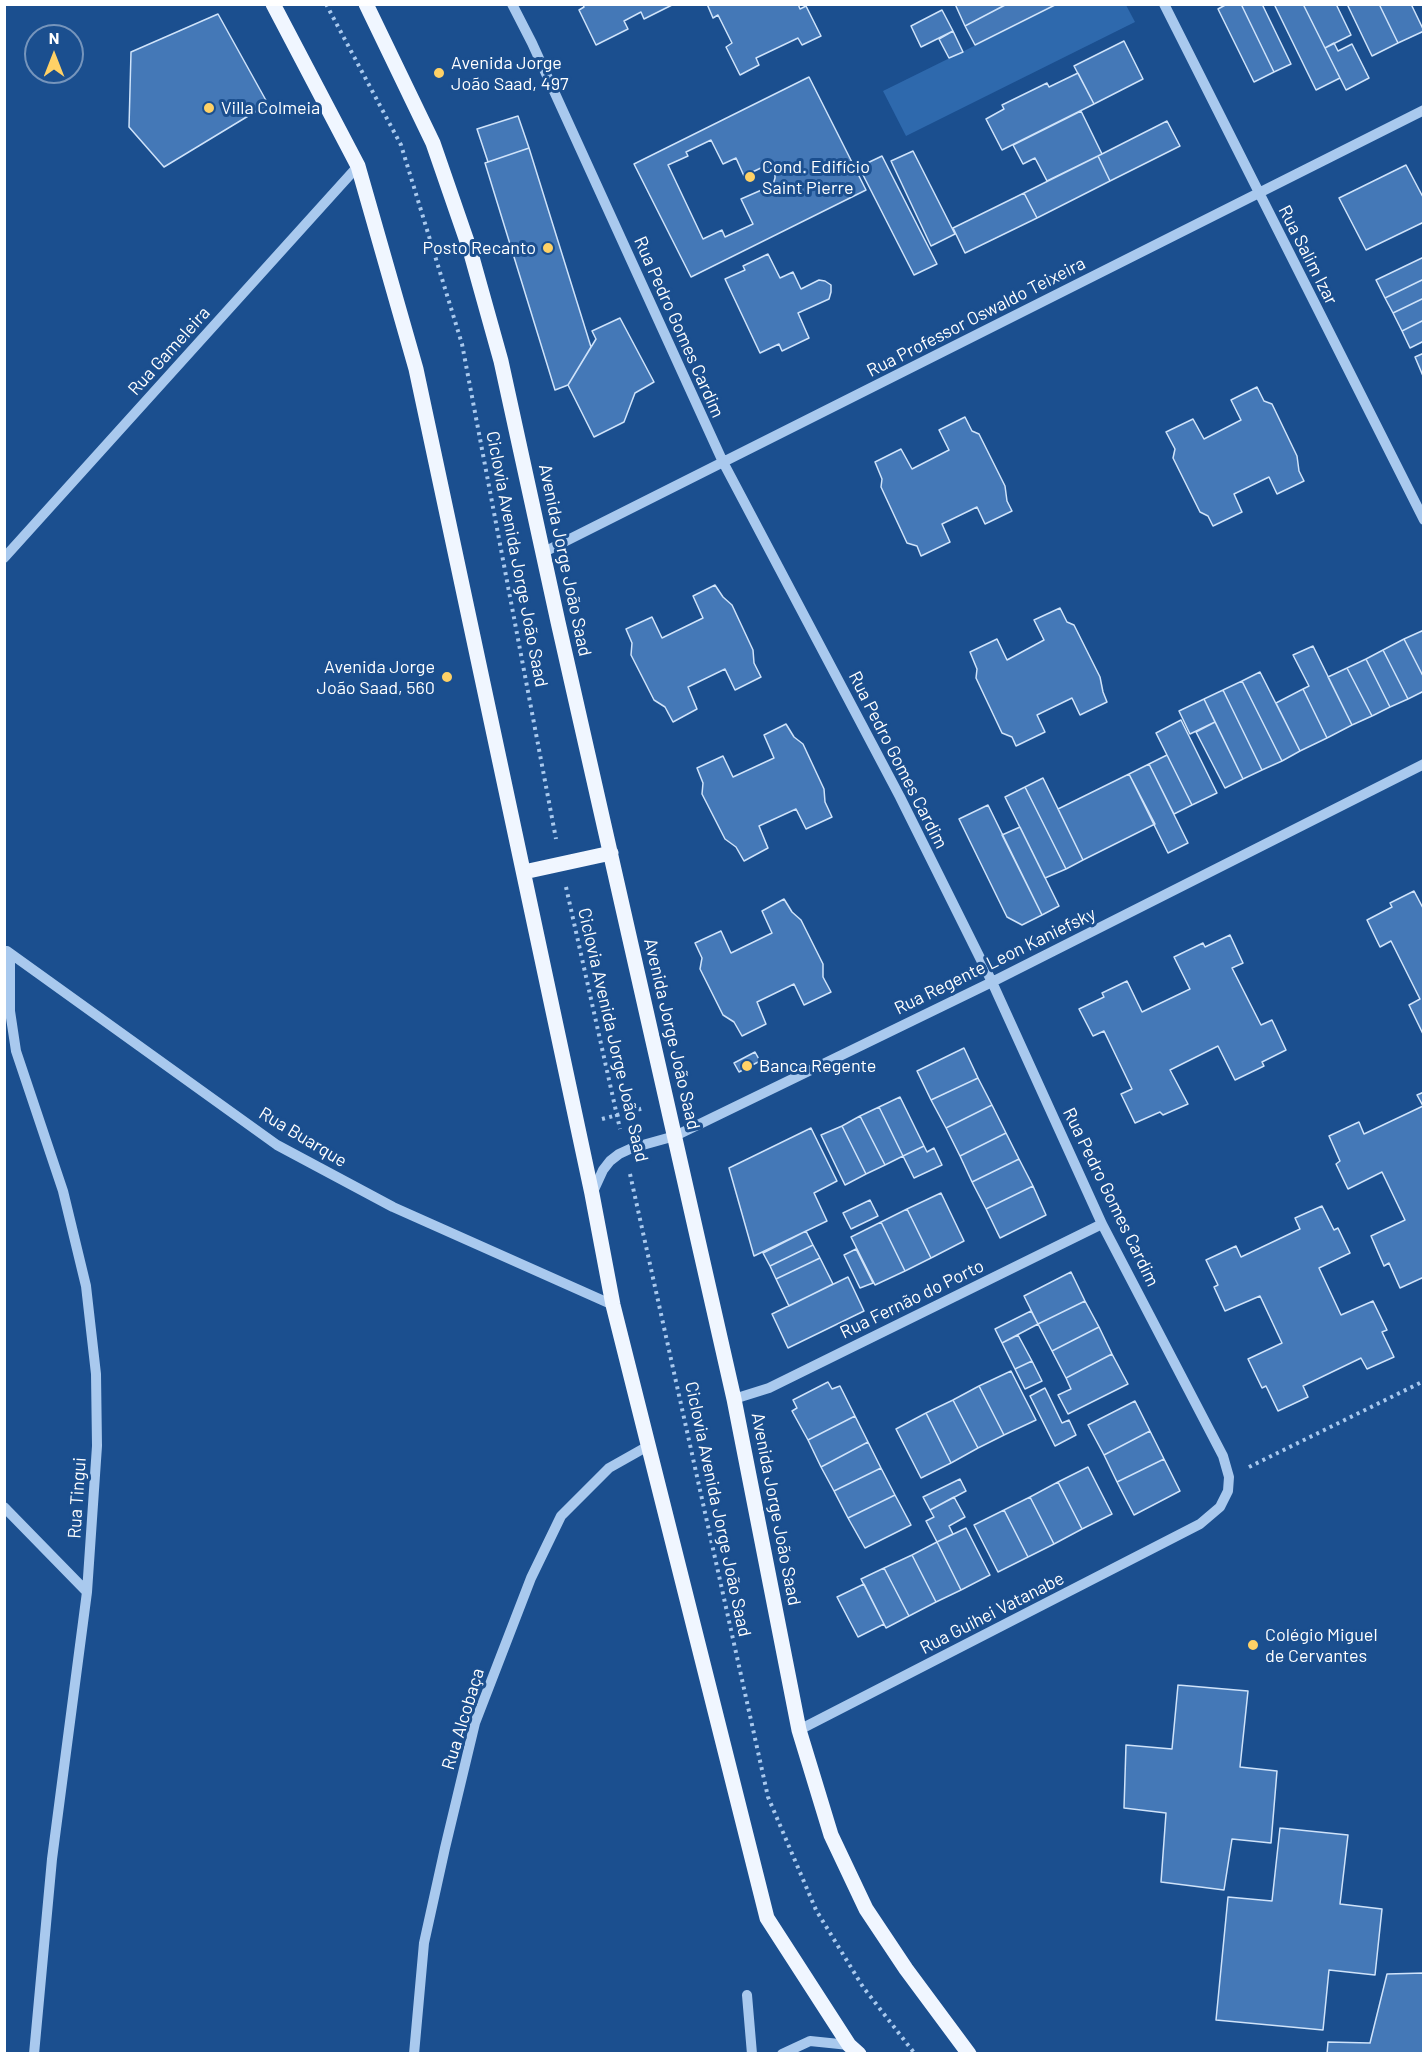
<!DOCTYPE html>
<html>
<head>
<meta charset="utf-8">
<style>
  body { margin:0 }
  #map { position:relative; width:1428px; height:2058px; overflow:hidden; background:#1b4f8f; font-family:Barlow,sans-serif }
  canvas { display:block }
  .frame { position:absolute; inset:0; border:6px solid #fff; pointer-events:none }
  .north { position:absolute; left:24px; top:24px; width:60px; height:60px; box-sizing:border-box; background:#1b4f8f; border:2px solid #7695bc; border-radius:50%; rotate:0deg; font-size:16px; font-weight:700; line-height:24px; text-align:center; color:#fff }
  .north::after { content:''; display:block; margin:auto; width:21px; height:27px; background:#ffd166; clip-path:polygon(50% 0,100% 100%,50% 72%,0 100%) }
</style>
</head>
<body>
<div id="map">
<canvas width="1428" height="2058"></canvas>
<div class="frame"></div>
<div class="north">N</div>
</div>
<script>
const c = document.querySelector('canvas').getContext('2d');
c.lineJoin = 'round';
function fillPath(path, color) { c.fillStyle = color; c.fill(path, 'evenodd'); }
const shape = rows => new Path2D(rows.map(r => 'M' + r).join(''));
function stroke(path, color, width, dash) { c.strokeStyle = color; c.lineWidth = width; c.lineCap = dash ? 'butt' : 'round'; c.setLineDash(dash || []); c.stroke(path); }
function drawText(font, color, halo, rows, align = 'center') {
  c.font = font + ' Barlow,sans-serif'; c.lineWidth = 6; c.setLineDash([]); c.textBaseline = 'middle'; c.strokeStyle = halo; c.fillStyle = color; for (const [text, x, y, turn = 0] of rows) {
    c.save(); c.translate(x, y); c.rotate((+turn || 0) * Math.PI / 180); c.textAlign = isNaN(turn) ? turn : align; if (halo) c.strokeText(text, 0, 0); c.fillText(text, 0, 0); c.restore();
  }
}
const green = shape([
  [1057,5,1126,5,1135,22,906,136,883,91]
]);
const building = shape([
  [583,4,672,4,672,5,644,19,641,12,624,21,628,29,596,45,579,10,584,7,583,4],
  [707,4,798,4,800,9,806,6,821,36,802,45,798,38,756,58,759,65,740,75,726,47,732,43,718,15,713,18,707,4],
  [955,4,1007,4,965,26,955,4],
  [1007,4,1057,4,975,45,965,26,1007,4],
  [1227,4,1241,4,1274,72,1254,82,1218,9,1227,4],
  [1241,4,1262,4,1291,64,1274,72,1241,4],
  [1274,4,1303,4,1340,78,1316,90,1274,4],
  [1303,4,1336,4,1351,35,1325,48,1303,4],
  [1347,4,1379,4,1398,43,1372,56,1347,4],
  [1379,4,1411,4,1424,31,1398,43,1379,4],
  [942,10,953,31,921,47,911,26,942,10],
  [218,14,268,104,164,167,129,127,131,52,218,14],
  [953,31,963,52,949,58,939,39,953,31],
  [1124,41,1143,79,1094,104,1074,66,1124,41],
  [1334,43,1338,51,1352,44,1369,78,1346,90,1325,48,1334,43],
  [1078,73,1094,104,1002,150,986,119,1004,109,1002,105,1047,83,1049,87,1078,73],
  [809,77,866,190,691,277,634,164,809,77],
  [1081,111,1102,154,1047,181,1035,158,1023,164,1013,145,1081,111],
  [518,116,529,148,488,162,477,129,518,116],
  [1167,121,1180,146,1110,181,1098,156,1167,121],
  [711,140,723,164,736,158,744,176,763,167,769,167,775,171,775,178,773,185,741,199,753,224,725,237,722,230,703,239,668,165,688,156,686,152,711,140],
  [529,148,591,347,568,385,555,390,485,163,529,148],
  [913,151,955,234,931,246,891,161,913,151],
  [882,156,937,264,914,275,859,167,882,156],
  [1098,156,1110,181,1037,218,1024,193,1098,156],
  [1406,165,1424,199,1424,222,1366,250,1339,198,1406,165],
  [1024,193,1037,218,965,253,953,228,1024,193],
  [768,254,780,278,793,272,801,289,819,280,825,281,831,285,831,292,829,299,798,313,809,338,782,351,779,344,760,353,725,279,745,270,743,266,768,254],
  [1424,257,1424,279,1385,298,1376,280,1424,257],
  [1424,279,1424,298,1393,313,1385,298,1424,279],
  [1424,298,1424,320,1402,331,1393,313,1424,298],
  [620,318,654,382,635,393,624,422,594,437,568,385,596,339,592,331,620,318],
  [1424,320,1424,341,1410,348,1402,331,1424,320],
  [1424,353,1424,375,1423,376,1415,357,1424,353],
  [1257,387,1264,401,1272,404,1297,456,1299,471,1304,481,1277,494,1269,477,1234,494,1242,512,1213,526,1208,516,1200,512,1173,458,1175,449,1166,432,1193,419,1204,439,1241,420,1231,400,1257,387],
  [965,417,972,431,979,434,1005,486,1007,501,1012,511,985,524,977,507,942,524,950,542,921,556,917,546,907,543,881,487,882,479,875,462,901,449,912,469,949,450,939,430,965,417],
  [715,585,723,597,732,605,753,650,754,663,761,677,735,690,725,669,688,687,697,709,673,722,665,707,654,700,631,655,632,643,626,629,652,617,662,638,703,618,693,596,715,585],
  [1060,608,1067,622,1074,625,1100,677,1103,692,1107,702,1080,715,1072,698,1037,715,1045,732,1016,746,1012,737,1002,733,976,678,977,669,970,652,997,639,1007,660,1044,640,1034,620,1060,608],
  [1424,630,1424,678,1404,639,1424,630],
  [1404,639,1424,678,1424,691,1408,699,1383,650,1404,639],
  [1313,646,1352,725,1327,738,1303,689,1309,686,1293,655,1313,646],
  [1383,650,1408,699,1390,707,1366,659,1383,650],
  [1366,659,1390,707,1372,716,1347,668,1366,659],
  [1347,668,1372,716,1352,725,1328,677,1347,668],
  [1260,672,1300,751,1282,761,1242,681,1260,672],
  [1242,681,1282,761,1262,770,1223,690,1242,681],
  [1303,689,1327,738,1300,751,1276,703,1303,689],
  [1223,690,1262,770,1243,779,1204,699,1223,690],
  [1204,699,1215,722,1190,734,1179,711,1204,699],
  [1181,720,1217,793,1192,805,1156,733,1181,720],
  [1215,722,1243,779,1225,788,1196,732,1215,722],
  [786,724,794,737,803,744,824,789,825,802,832,817,806,829,796,809,759,826,768,848,744,861,736,847,725,839,702,794,703,783,697,768,723,756,733,777,774,758,764,735,786,724],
  [1167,755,1192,805,1174,814,1149,764,1167,755],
  [1149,764,1188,843,1168,853,1129,774,1149,764],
  [1129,774,1155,824,1083,860,1058,809,1129,774],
  [1043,778,1083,860,1066,869,1025,787,1043,778],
  [1025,787,1066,869,1045,878,1005,797,1025,787],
  [988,805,1042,915,1022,925,1007,917,959,819,988,805],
  [1020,827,1059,906,1042,915,1002,835,1020,827],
  [1414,891,1424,910,1423,1034,1409,1005,1420,999,1391,941,1380,947,1367,920,1392,907,1390,903,1414,891],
  [784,899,792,912,801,920,823,964,823,977,831,992,804,1005,794,984,757,1002,766,1024,742,1036,734,1022,723,1015,700,969,702,958,695,943,721,931,731,953,772,933,762,911,784,899],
  [1230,935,1243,963,1232,968,1261,1025,1272,1020,1286,1050,1262,1062,1264,1066,1235,1080,1218,1046,1170,1070,1188,1104,1163,1115,1160,1112,1135,1123,1121,1094,1132,1089,1104,1031,1093,1036,1079,1009,1104,997,1102,993,1127,981,1142,1012,1190,989,1174,957,1203,943,1205,947,1230,935],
  [964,1048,978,1078,931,1100,917,1071,964,1048],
  [755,1052,760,1061,739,1072,734,1063,755,1052],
  [978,1078,992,1105,946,1128,931,1100,978,1078],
  [1424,1092,1424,1277,1400,1288,1389,1263,1384,1266,1371,1236,1405,1220,1382,1172,1348,1189,1336,1164,1340,1161,1329,1136,1359,1122,1364,1134,1423,1106,1417,1095,1424,1092],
  [900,1097,924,1146,903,1156,879,1107,900,1097],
  [992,1105,1006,1133,960,1156,946,1128,992,1105],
  [879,1107,903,1156,885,1165,860,1116,879,1107],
  [860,1116,885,1165,866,1174,842,1126,860,1116],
  [842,1126,866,1174,845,1185,821,1135,842,1126],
  [811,1128,837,1181,814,1193,827,1221,754,1256,729,1168,811,1128],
  [1006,1133,1019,1159,972,1182,960,1156,1006,1133],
  [924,1146,927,1152,934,1148,942,1165,914,1178,903,1156,924,1146],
  [1019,1159,1033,1186,986,1209,972,1182,1019,1159],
  [1033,1186,1046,1215,1000,1238,986,1209,1033,1186],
  [941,1193,964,1241,931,1258,907,1209,941,1193],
  [870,1200,878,1216,851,1229,843,1213,870,1200],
  [1322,1206,1334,1230,1338,1228,1350,1253,1319,1268,1341,1315,1373,1301,1387,1330,1382,1332,1394,1357,1367,1369,1361,1358,1303,1386,1308,1397,1278,1411,1266,1386,1262,1388,1248,1359,1282,1343,1260,1296,1225,1311,1214,1287,1218,1285,1206,1260,1236,1246,1241,1257,1300,1229,1295,1218,1322,1206],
  [907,1209,931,1258,905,1271,881,1222,907,1209],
  [881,1222,905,1271,875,1285,851,1237,881,1222],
  [806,1231,813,1245,770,1266,763,1253,806,1231],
  [813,1245,820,1258,776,1279,770,1266,813,1245],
  [856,1249,873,1283,860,1288,844,1255,856,1249],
  [820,1258,833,1284,789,1306,776,1279,820,1258],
  [1071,1272,1085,1301,1038,1324,1024,1296,1071,1272],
  [848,1277,864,1311,788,1348,772,1314,848,1277],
  [1085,1301,1099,1327,1052,1351,1038,1324,1085,1301],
  [1031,1311,1038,1324,1002,1343,995,1329,1031,1311],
  [1099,1327,1112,1354,1066,1378,1052,1351,1099,1327],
  [1018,1335,1032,1361,1015,1369,1002,1343,1018,1335],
  [1112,1354,1128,1384,1068,1414,1058,1395,1071,1389,1066,1378,1112,1354],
  [1032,1361,1042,1381,1025,1389,1015,1369,1032,1361],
  [1011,1371,1036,1420,1004,1435,979,1386,1011,1371],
  [828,1382,832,1389,840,1386,855,1416,808,1440,792,1411,797,1408,793,1400,828,1382],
  [979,1386,1004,1435,978,1448,953,1400,979,1386],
  [1045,1388,1062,1423,1069,1420,1076,1435,1055,1446,1030,1396,1045,1388],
  [953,1400,978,1448,951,1463,926,1413,953,1400],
  [1135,1401,1150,1431,1104,1455,1088,1425,1135,1401],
  [926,1413,951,1463,921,1478,896,1429,926,1413],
  [855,1416,868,1442,821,1467,808,1440,855,1416],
  [1150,1431,1164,1459,1117,1482,1104,1455,1150,1431],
  [868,1442,881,1468,834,1491,821,1467,868,1442],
  [1164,1459,1180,1491,1134,1515,1117,1482,1164,1459],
  [1088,1467,1112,1514,1082,1529,1058,1482,1088,1467],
  [881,1468,895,1495,848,1518,834,1491,881,1468],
  [960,1479,966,1491,930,1510,923,1497,960,1479],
  [1058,1482,1082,1529,1054,1544,1030,1497,1058,1482],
  [895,1495,911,1525,865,1548,848,1518,895,1495],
  [954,1497,965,1517,949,1526,953,1534,937,1542,926,1521,934,1517,930,1510,954,1497],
  [1030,1497,1054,1544,1028,1557,1004,1510,1030,1497],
  [1004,1510,1028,1557,998,1572,974,1525,1004,1510],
  [966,1528,990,1575,961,1590,937,1542,966,1528],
  [937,1542,961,1590,936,1602,912,1555,937,1542],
  [912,1555,936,1602,909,1616,884,1568,912,1555],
  [884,1568,909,1616,886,1628,861,1579,884,1568],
  [864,1584,884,1624,858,1637,837,1597,864,1584],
  [1178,1685,1248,1691,1240,1767,1277,1771,1271,1843,1232,1839,1224,1890,1161,1882,1166,1813,1124,1808,1126,1745,1172,1749,1178,1685],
  [1280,1828,1348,1835,1340,1904,1382,1909,1375,1975,1329,1970,1323,2030,1216,2020,1228,1897,1272,1901,1280,1828],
  [1424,1973,1424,2054,1327,2054,1328,2042,1370,2043,1387,1974,1424,1973]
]);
const path = shape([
  [326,4,401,145,462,344,556,839],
  [566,887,620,1129],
  [602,1119,644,1108],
  [630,1174,768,1797,816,1910,863,1987,915,2054],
  [1249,1467,1424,1381]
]);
const minor = shape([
  [512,4,532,43,723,462,900,797,992,982,1102,1224,1223,1456,1229,1477,1228,1491,1220,1507,1200,1524,799,1730],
  [1164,4,1424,520],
  [544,552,1424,110],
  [4,558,358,166],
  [7,951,277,1145,393,1207,613,1305],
  [10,954,10,1011,16,1051,63,1191,86,1286,96,1374,97,1446,87,1592,52,1859,34,2054],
  [592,1194,603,1170,610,1161,619,1154,632,1148,675,1136,992,982,1424,764],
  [734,1399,769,1388,1102,1224],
  [4,1507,87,1592],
  [747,1995,752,2054],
  [414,2054,424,1943,445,1848,475,1723,531,1578,561,1516,609,1468,648,1446],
  [782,2054,810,2041,849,2045]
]);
const major = shape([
  [273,4,358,166,416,369,592,1194,613,1305,767,1918,849,2045,859,2054],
  [366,4,433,143,470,250,501,361,558,622,734,1399,799,1730,831,1835,866,1909,906,1969,969,2054],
  [524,872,611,853]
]);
const markers = [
  [439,73,6,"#ffd166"],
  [209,108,6,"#ffd166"],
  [750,177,6,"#ffd166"],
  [548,248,6,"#ffd166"],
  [447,677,6,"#ffd166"],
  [747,1066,6,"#ffd166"],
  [1253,1645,6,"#ffd166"]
];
const poiNames = [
  ["Avenida Jorge",451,63],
  ["João Saad, 497",451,84],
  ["Villa Colmeia",221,108],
  ["Cond. Edifício",762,167],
  ["Saint Pierre",762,188],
  ["Posto Recanto",536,248,"right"],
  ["Avenida Jorge",435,667,"right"],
  ["João Saad, 560",435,688,"right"],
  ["Banca Regente",759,1066],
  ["Colégio Miguel",1265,1635],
  ["de Cervantes",1265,1656]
];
const streetNames = [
  ["Rua Salim Izar",1308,255,63],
  ["Rua Professor Oswaldo Teixeira",976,317,-27],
  ["Rua Pedro Gomes Cardim",679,327,66],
  ["Rua Gameleira",169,351,-48],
  ["Ciclovia Avenida Jorge João Saad",517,559,79],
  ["Avenida Jorge João Saad",565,560,78],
  ["Rua Pedro Gomes Cardim",898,760,63],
  ["Rua Regente Leon Kaniefsky",995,961,-26],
  ["Avenida Jorge João Saad",672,1034,77],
  ["Ciclovia Avenida Jorge João Saad",613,1035,77],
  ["Rua Buarque",303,1137,31],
  ["Rua Pedro Gomes Cardim",1111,1197,64],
  ["Rua Fernão do Porto",912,1299,-26],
  ["Rua Tingui",77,1498,-86],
  ["Ciclovia Avenida Jorge João Saad",718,1509,78],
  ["Avenida Jorge João Saad",776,1509,79],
  ["Rua Guihei Vatanabe",992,1613,-27],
  ["Rua Alcobaça",463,1719,-73]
];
fillPath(green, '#2e69ad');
fillPath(building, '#4478b7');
stroke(building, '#cfe3fa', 1.5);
stroke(path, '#a9c9ee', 4, [3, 4.5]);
stroke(minor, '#a9c9ee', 10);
stroke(major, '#f0f6ff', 15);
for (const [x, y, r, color] of markers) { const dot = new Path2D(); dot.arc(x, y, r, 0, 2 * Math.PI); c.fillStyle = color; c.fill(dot); stroke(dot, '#1b4f8f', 2); }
drawText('18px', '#fff', '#1b4f8f', poiNames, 'left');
drawText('18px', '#fff', '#1b4f8f', streetNames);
</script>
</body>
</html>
